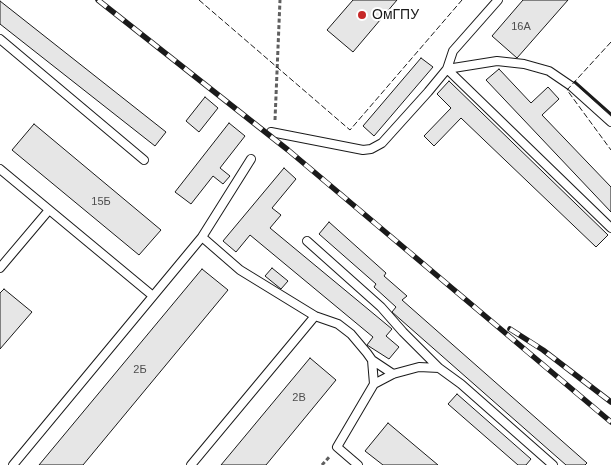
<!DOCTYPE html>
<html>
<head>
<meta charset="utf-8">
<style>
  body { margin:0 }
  canvas { display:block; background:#fff }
</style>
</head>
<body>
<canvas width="611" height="465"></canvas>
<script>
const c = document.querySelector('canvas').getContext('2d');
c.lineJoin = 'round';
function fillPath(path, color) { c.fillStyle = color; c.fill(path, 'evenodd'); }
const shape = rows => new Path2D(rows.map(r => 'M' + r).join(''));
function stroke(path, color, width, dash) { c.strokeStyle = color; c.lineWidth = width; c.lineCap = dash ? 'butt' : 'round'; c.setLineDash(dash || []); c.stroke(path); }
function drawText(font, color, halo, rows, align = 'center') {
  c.font = font + ' Arial,sans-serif'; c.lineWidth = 4; c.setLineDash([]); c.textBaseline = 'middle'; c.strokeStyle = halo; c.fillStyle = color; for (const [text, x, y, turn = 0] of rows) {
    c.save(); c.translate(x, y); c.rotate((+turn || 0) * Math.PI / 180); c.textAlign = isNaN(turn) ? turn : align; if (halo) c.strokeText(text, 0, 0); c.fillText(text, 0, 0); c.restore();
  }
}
const building = shape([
  [353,0,397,0,353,52,327,30,353,0],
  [523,0,568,0,517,58,492,36,523,0],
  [0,1,166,132,155,146,0,24,0,1],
  [421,58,433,67,374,136,363,126,421,58],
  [499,69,531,103,548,87,559,99,542,115,611,187,611,212,486,80,499,69],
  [449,81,608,235,596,247,461,118,434,146,424,136,451,108,437,94,449,81],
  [205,97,218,108,199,132,186,121,205,97],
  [229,123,245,136,220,168,230,176,223,184,213,176,191,204,175,192,229,123],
  [34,124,161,230,139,255,12,150,34,124],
  [284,168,296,179,272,208,281,215,270,228,392,329,386,336,399,347,389,359,367,345,373,337,250,235,236,252,223,241,284,168],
  [329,222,386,273,384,276,407,296,402,300,587,463,585,465,566,465,392,312,396,307,374,287,376,284,319,234,329,222],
  [272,268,288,281,281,289,265,276,272,268],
  [202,269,228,290,83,465,39,465,202,269],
  [4,289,32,312,0,349,0,293,4,289],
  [310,358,336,380,266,465,221,465,310,358],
  [457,394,531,459,526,465,518,465,448,404,457,394],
  [388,423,438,465,383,465,365,451,388,423]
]);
const path = shape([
  [275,120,280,0],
  [322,465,330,456]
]);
const lane = shape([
  [0,39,144,160],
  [611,122,571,86,549,71,524,64,497,61,447,69,611,228],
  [271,132,363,150,371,149,382,143,428,92,447,69,453,51,498,0],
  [0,169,153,296],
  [202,237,240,270,315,316,338,324,351,334,367,353,372,360,374,384,337,447,358,465],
  [307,241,381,307,403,332,439,368],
  [0,268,49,210],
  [372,360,393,374],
  [374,384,393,374,419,367,439,368,461,384,553,465],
  [13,465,202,237,251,159],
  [191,465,315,316]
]);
const rail = shape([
  [98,0,288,150,611,422],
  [510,329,543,350,611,402]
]);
const fence = shape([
  [199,0,350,130,462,0],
  [611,42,567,90,611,150]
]);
const wall = shape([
  [575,82,611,114]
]);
const markers = [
  [362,15,5,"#c62828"]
];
const numberNames = [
  ["16А",521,27],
  ["15Б",101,202],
  ["2Б",140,370],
  ["2В",299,398]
];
const poiNames = [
  ["ОмГПУ",372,15]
];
fillPath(building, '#e6e6e6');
stroke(building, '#1a1a1a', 1);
stroke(lane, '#1a1a1a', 10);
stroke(path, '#5f5f5f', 3, [4, 2.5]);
stroke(lane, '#fff', 8);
stroke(rail, '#1a1a1a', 5.5);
stroke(rail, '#fff', 4, [11]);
stroke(fence, '#1a1a1a', 1, [6, 2.5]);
stroke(wall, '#1a1a1a', 2.5);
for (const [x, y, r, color] of markers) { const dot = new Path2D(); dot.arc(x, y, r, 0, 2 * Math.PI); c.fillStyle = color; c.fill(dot); stroke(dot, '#fff', 2); }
drawText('11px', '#4d4d4d', null, numberNames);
drawText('14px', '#1a1a1a', '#fff', poiNames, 'left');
</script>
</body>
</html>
